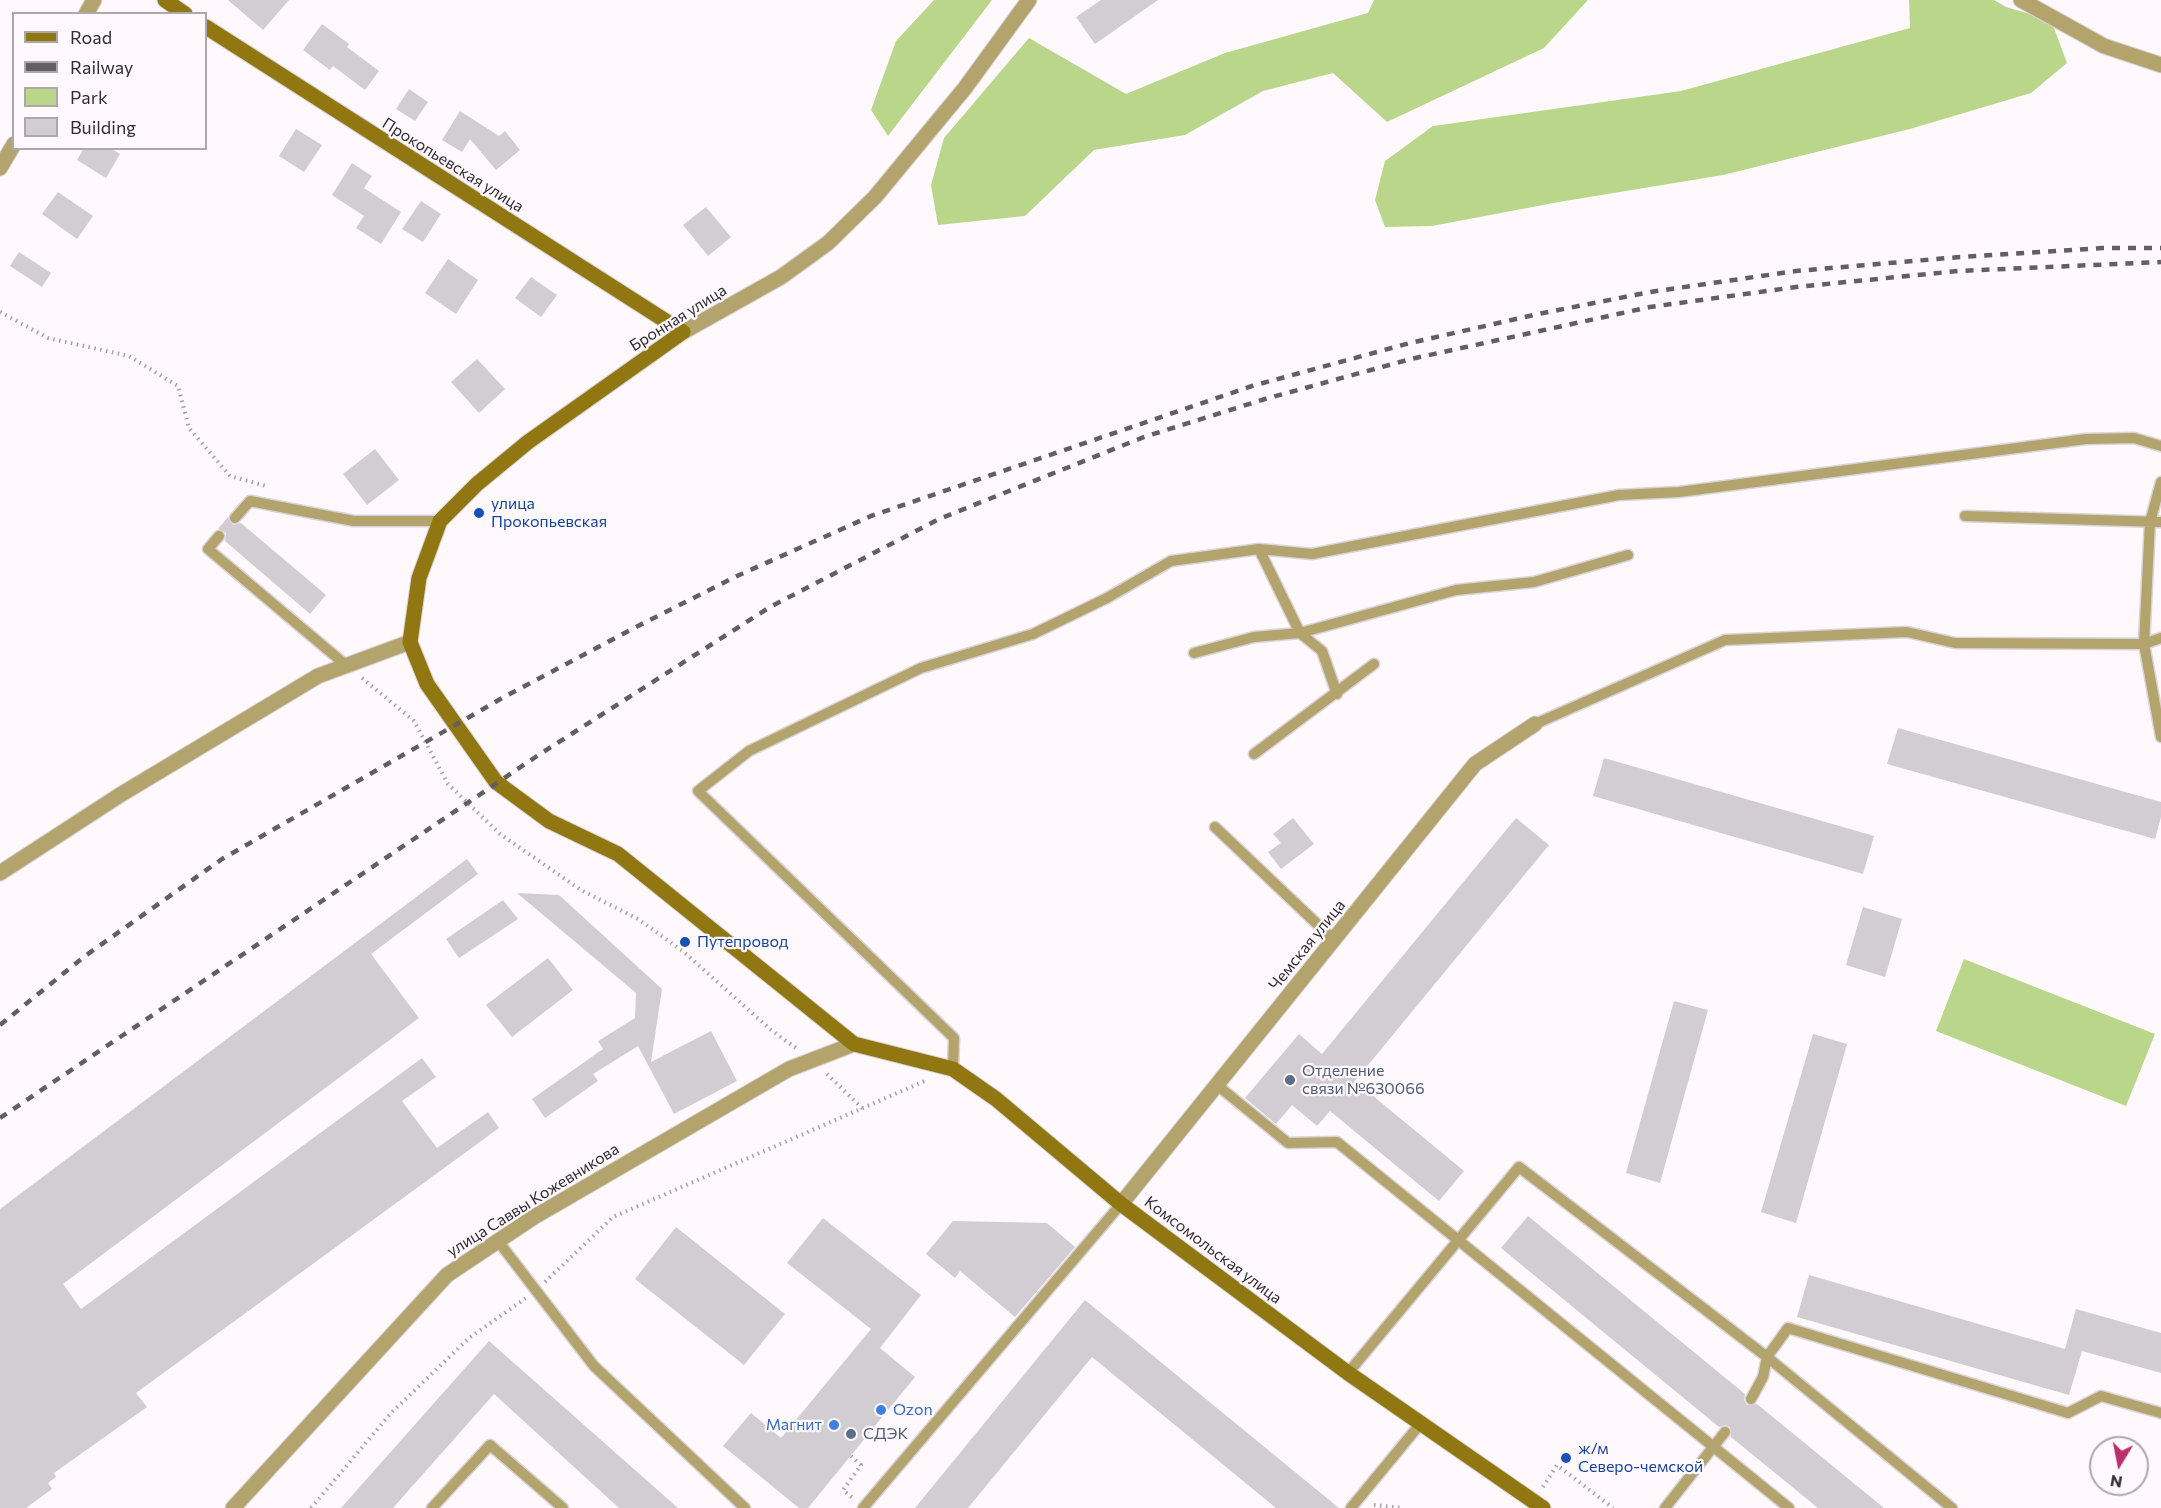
<!DOCTYPE html>
<html>
<head>
<meta charset="utf-8">
<style>
  body { margin:0 }
  #map { position:relative; width:2161px; height:1508px; overflow:hidden; background:#fff9fe; font-family:Commissioner,sans-serif }
  canvas { display:block }
  .legend { position:absolute; left:12px; top:12px; width:195px; height:138px; box-sizing:border-box; background:#fff9fe; border:2px solid #aca8ac; margin:0; padding:8px 10px; list-style:none; font-size:18px; color:#302e30 }
  .legend li { display:flex; align-items:center; gap:12px; height:30px }
  .legend b { width:30px; border:2px solid #aca8ac }
  .north { position:absolute; left:2089px; top:1436px; width:60px; height:60px; box-sizing:border-box; background:#fff9fe; border:2px solid #aca8ac; border-radius:50%; rotate:190deg; font-size:16px; font-weight:700; line-height:24px; text-align:center; color:#302e30 }
  .north::after { content:''; display:block; margin:auto; width:21px; height:27px; background:#bb306b; clip-path:polygon(50% 0,100% 100%,50% 72%,0 100%) }
</style>
</head>
<body>
<div id="map">
<canvas width="2161" height="1508"></canvas>
<ul class="legend">
<li><b style="height:8px;background:#907711"></b>Road</li>
<li><b style="height:8px;background:#625f62"></b>Railway</li>
<li><b style="height:16px;background:#b9d68b"></b>Park</li>
<li><b style="height:16px;background:#d2cdd2"></b>Building</li>
</ul>
<div class="north">N</div>
</div>
<script>
const c = document.querySelector('canvas').getContext('2d');
c.lineJoin = 'round';
function fillPath(path, color) { c.fillStyle = color; c.fill(path, 'evenodd'); }
const shape = rows => new Path2D(rows.map(r => 'M' + r).join(''));
function stroke(path, color, width, dash) { c.strokeStyle = color; c.lineWidth = width; c.lineCap = dash ? 'butt' : 'round'; c.setLineDash(dash || []); c.stroke(path); }
function drawText(font, color, halo, rows, align = 'center') {
  c.font = font + ' Commissioner,sans-serif'; c.lineWidth = 4.5; c.setLineDash([]); c.textBaseline = 'middle'; c.strokeStyle = halo; c.fillStyle = color; for (const [text, x, y, turn = 0] of rows) {
    c.save(); c.translate(x, y); c.rotate((+turn || 0) * Math.PI / 180); c.textAlign = isNaN(turn) ? turn : align; if (halo) c.strokeText(text, 0, 0); c.fillText(text, 0, 0); c.restore();
  }
}
const green = shape([
  [934,0,992,0,888,136,871,110,896,41],
  [1374,0,1588,0,1544,48,1387,122,1333,73,1263,91,1185,135,1094,150,1025,216,938,225,931,185,944,138,1029,38,1126,94,1225,53,1368,13],
  [1909,0,1994,0,2006,7,2051,20,2067,63,2031,93,1910,129,1723,175,1559,202,1432,226,1385,227,1375,200,1385,161,1433,126,1681,91,1910,28],
  [1964,959,2155,1034,2126,1106,1936,1031]
]);
const building = shape([
  [228,0,289,0,263,30],
  [1101,0,1158,0,1095,44,1076,17],
  [322,24,349,44,347,47,379,71,365,90,333,66,330,70,303,50],
  [409,89,428,102,415,121,396,109],
  [460,111,499,136,505,131,520,150,496,170,470,139,462,152,442,140],
  [296,129,322,145,304,172,279,156],
  [84,148,110,148,120,154,106,178,77,160],
  [352,163,372,176,364,188,401,212,381,244,356,228,364,216,332,195],
  [58,192,93,216,77,239,42,214],
  [421,201,441,214,423,242,402,229],
  [706,207,731,237,708,256,683,225],
  [19,252,51,273,42,287,10,266],
  [448,259,478,280,456,314,425,293],
  [531,277,557,295,541,317,515,298],
  [477,359,505,389,479,413,451,382],
  [375,449,399,480,367,505,343,474],
  [228,517,233,525,241,523,326,595,310,614,225,541,226,533,218,529],
  [1898,728,2161,802,2161,817,2155,839,1887,764],
  [1604,758,1874,836,1863,874,1593,796],
  [1293,818,1314,844,1281,869,1268,852,1281,843,1273,834],
  [1516,818,1549,845,1355,1081,1464,1171,1439,1201,1330,1111,1317,1126,1292,1105,1276,1124,1245,1098,1299,1034,1322,1054],
  [467,859,478,874,371,954,419,1018,63,1284,81,1309,422,1058,436,1077,402,1101,437,1148,488,1112,499,1128,136,1393,147,1407,54,1473,56,1477,48,1483,52,1489,26,1508,0,1508,0,1209],
  [517,893,559,895,662,989,651,1062,711,1031,737,1081,674,1114,638,1046,593,1074,598,1081,545,1118,532,1099,603,1049,598,1041,635,1018,636,993],
  [503,900,518,919,459,958,446,939],
  [1863,907,1902,919,1885,977,1846,965],
  [548,958,573,990,512,1037,486,1005],
  [1674,1001,1708,1010,1660,1183,1626,1173],
  [1813,1034,1847,1044,1796,1223,1761,1212],
  [1528,1216,1745,1394,1744,1400,1747,1405,1757,1404,1884,1508,1818,1508,1731,1437,1730,1427,1725,1425,1719,1427,1501,1248],
  [823,1218,921,1295,880,1348,915,1377,808,1508,799,1508,723,1446,751,1413,781,1438,871,1329,787,1263],
  [953,1221,1047,1223,1075,1247,1015,1317,960,1271,955,1278,926,1254],
  [676,1227,785,1314,744,1365,635,1279],
  [1809,1275,2065,1349,2076,1309,2161,1333,2161,1373,2082,1351,2069,1395,1797,1317],
  [1085,1300,1339,1508,1276,1508,1092,1357,968,1508,915,1508],
  [489,1341,678,1508,619,1508,494,1394,393,1508,341,1508]
]);
const path = shape([
  [0,312,48,338,129,356,178,386,189,428,230,476,266,486],
  [362,678,414,721,448,784,500,834,581,890,638,919,684,952,771,1030,796,1048],
  [827,1074,863,1109],
  [545,1282,613,1217,927,1080],
  [851,1456,861,1465,843,1490,854,1499],
  [1543,1487,1557,1465,1613,1508],
  [1374,1505,1402,1508],
  [311,1508,391,1413,469,1338,526,1298]
]);
const service = shape([
  [2161,482,2150,522,2144,644,2161,737],
  [1965,516,2161,522],
  [235,518,250,501,354,521,440,521],
  [219,536,208,549,347,666],
  [1259,549,1300,633,1322,651,1337,694],
  [1194,653,1254,637,1300,633,1456,590,1534,582,1628,555],
  [1535,724,1725,640,1907,632,1955,643,2144,644,2161,638],
  [1254,754,1374,664],
  [1215,827,1334,940],
  [953,1069,954,1038,698,791,749,751,921,668,1033,634,1107,598,1171,561,1259,549,1312,554,1619,495,1679,492,2086,439,2134,438,2161,446],
  [1217,1085,1288,1143,1337,1142,1789,1508],
  [498,1241,594,1366,745,1508],
  [1348,1373,1519,1167,1767,1357,1952,1508],
  [1751,1399,1763,1377,1767,1357,1788,1328,2068,1413,2101,1396,2161,1413],
  [432,1508,490,1445,563,1508],
  [863,1508,1121,1204],
  [1351,1508,1421,1423],
  [1665,1508,1725,1432]
]);
const minor = shape([
  [2021,0,2104,46,2161,65],
  [86,14,94,0],
  [0,168,14,144],
  [0,873,120,795,318,676,410,642],
  [1121,1204,1475,764,1535,724]
]);
const tertiary = shape([
  [683,332,781,277,828,243,875,197,965,88,1029,0],
  [233,1508,447,1275,534,1217,789,1069,854,1044]
]);
const secondary = shape([
  [165,0,185,14],
  [206,27,683,332,528,442,477,484,440,521,419,578,410,642,427,684,496,782,549,821,618,854,854,1044,953,1069,996,1099,1121,1204,1348,1373,1543,1508]
]);
const rail = shape([
  [0,1025,85,956,222,859,504,697,632,629,737,576,871,516,1252,386,1410,343,1538,314,1650,292,1796,271,1960,257,2102,248,2161,248],
  [0,1118,537,756,770,607,939,519,1144,437,1265,399,1411,359,1650,307,1796,287,1958,271,2161,262]
]);
const markers = [
  [479,513,6,"#1a4fb4"],
  [685,942,6,"#1a4fb4"],
  [1290,1080,6,"#5c6f8a"],
  [881,1410,6,"#3f7fe0"],
  [834,1425,6,"#3f7fe0"],
  [851,1434,6,"#5c6f8a"],
  [1566,1458,6,"#1a4fb4"]
];
const streetNames = [
  ["Прокопьевская улица",453,165,32],
  ["Бронная улица",678,318,-32],
  ["Чемская улица",1307,945,-51],
  ["улица Саввы Кожевникова",533,1200,-32],
  ["Комсомольская улица",1213,1250,37]
];
const transitNames = [
  ["улица",491,504],
  ["Прокопьевская",491,522],
  ["Путепровод",697,942],
  ["ж/м",1578,1449],
  ["Северо-чемской",1578,1467]
];
const serviceNames = [
  ["Отделение",1302,1071],
  ["связи №630066",1302,1089],
  ["СДЭК",863,1434]
];
const shopNames = [
  ["Ozon",893,1410],
  ["Магнит",822,1425,"right"]
];
fillPath(green, '#b9d68b');
fillPath(building, '#d2cdd2');
stroke(service, '#dad4d9', 13);
stroke(minor, '#dad4d9', 17);
stroke(tertiary, '#dad4d9', 17);
stroke(secondary, '#dad4d9', 17);
stroke(path, '#a5a0a4', 4, [1.5, 4.5]);
stroke(service, '#b3a36c', 10);
stroke(minor, '#b3a36c', 15);
stroke(tertiary, '#b3a36c', 15);
stroke(secondary, '#907711', 15);
stroke(rail, '#625f62', 4.5, [8, 8]);
for (const [x, y, r, color] of markers) { const dot = new Path2D(); dot.arc(x, y, r, 0, 2 * Math.PI); c.fillStyle = color; c.fill(dot); stroke(dot, '#fff9fe', 2); }
drawText('16px', '#302e30', '#fff9fe', streetNames);
drawText('16px', '#164399', '#fff9fe', transitNames, 'left');
drawText('16px', '#4e5e75', '#fff9fe', serviceNames, 'left');
drawText('16px', '#366cbe', '#fff9fe', shopNames, 'left');
</script>
</body>
</html>
